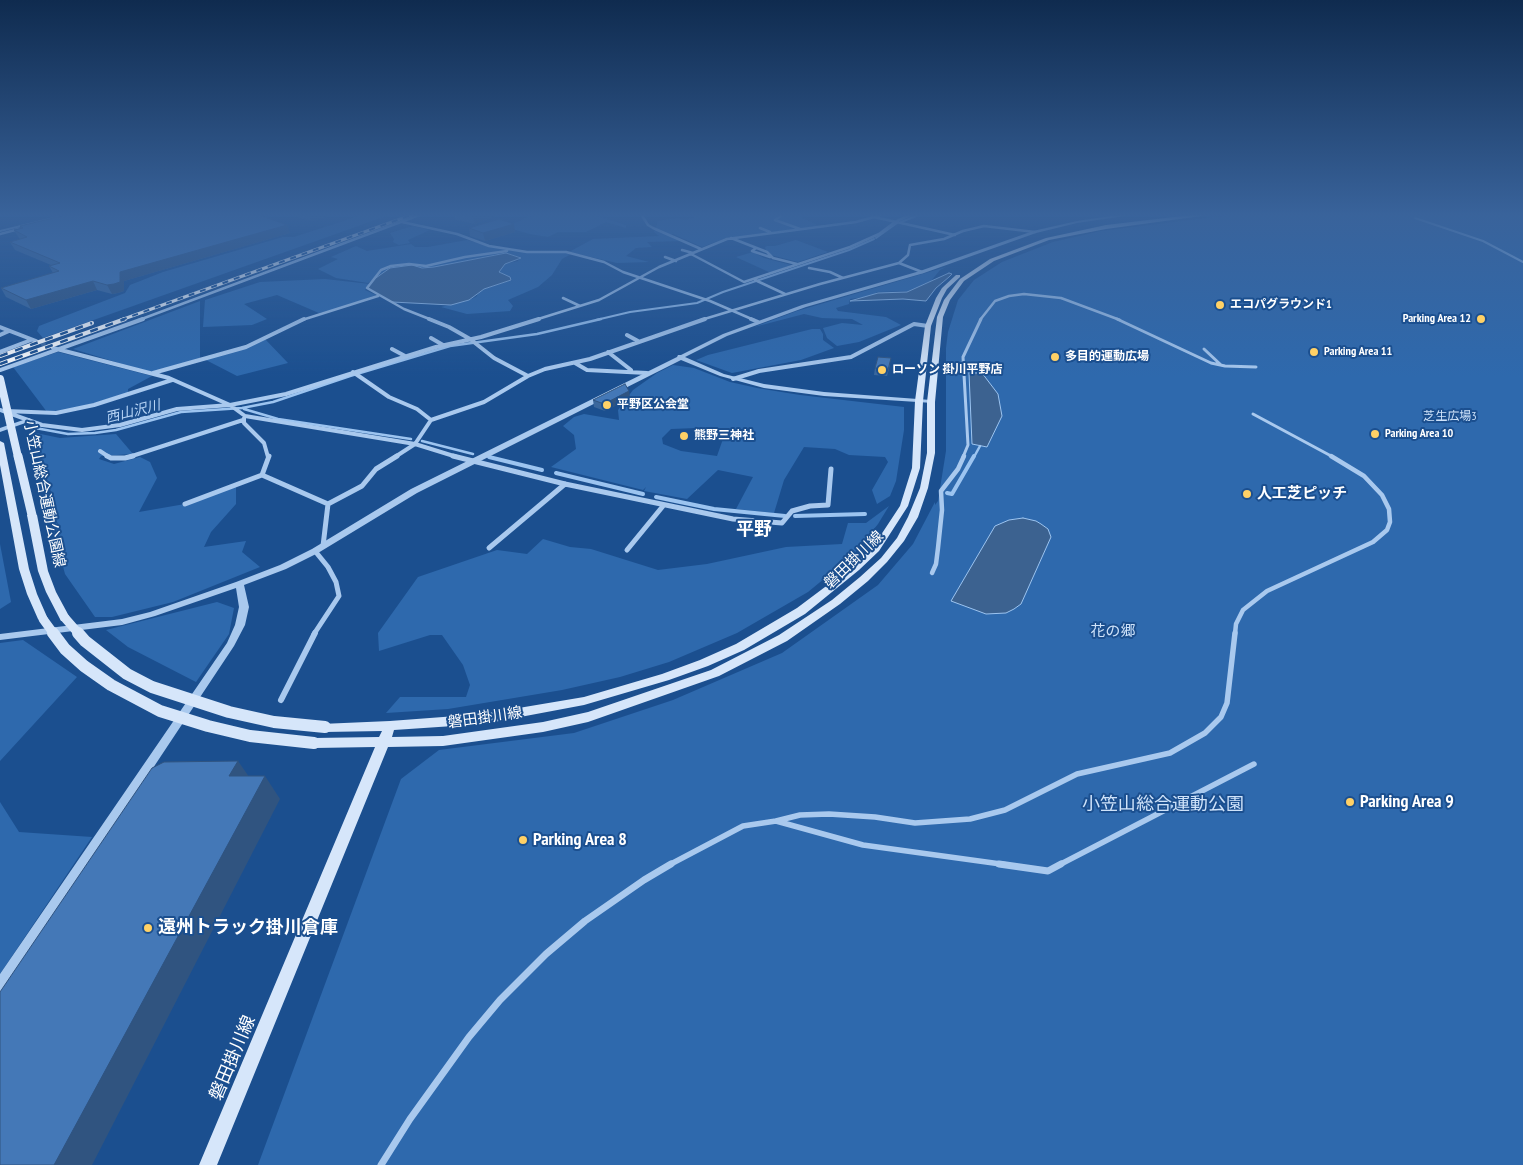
<!DOCTYPE html>
<html>
<head>
<meta charset="utf-8">
<style>
  body { margin:0 }
  canvas { display:block; background:#1b4f8f }
</style>
</head>
<body>
<canvas width="1523" height="1165"></canvas>
<script>
const c = document.querySelector('canvas').getContext('2d');
c.lineJoin = 'round';
function fillPath(path, color) { c.fillStyle = color; c.fill(path, 'evenodd'); }
const shape = rows => new Path2D(rows.map(r => 'M' + r).join(''));
function stroke(path, color, width, dash) { c.strokeStyle = color; c.lineWidth = width; c.lineCap = dash ? 'butt' : 'round'; c.setLineDash(dash || []); c.stroke(path); }
function drawText(font, color, halo, rows, align = 'center') {
  c.font = font + ' "PT Sans Narrow","Noto Sans JP",sans-serif'; c.lineWidth = 4; c.setLineDash([]); c.textBaseline = 'middle'; c.strokeStyle = halo; c.fillStyle = color; for (const [text, x, y, turn = 0] of rows) {
    c.save(); c.translate(x, y); c.rotate((+turn || 0) * Math.PI / 180); c.textAlign = isNaN(turn) ? turn : align; if (halo) c.strokeText(text, 0, 0); c.fillText(text, 0, 0); c.restore();
  }
}
const green = shape([
  [365,214,392,214,43,338,37,331,39,326,125,293,130,285,163,272,283,237,294,237],
  [536,214,591,214,626,225,626,228,606,222,586,232,558,232,548,237,530,234,505,227],
  [694,214,804,214,798,216,819,226,726,238,702,247,673,234,670,235,682,241,647,242,652,247,636,248,626,256,649,262,617,263,569,252,593,239,659,236,654,232,658,221,679,218,683,220,694,218],
  [1239,214,1523,214,1523,1165,258,1165,401,779,439,750,574,733,673,700,782,653,878,585,913,544,935,502,935,505,938,501,946,451,946,348,948,332,958,300,974,280,1002,262,1053,242,1101,231],
  [413,226,430,230,408,240,410,243,399,245,393,242,394,239,390,233],
  [467,240,498,248,531,252,573,253,562,259,552,275,538,287,508,300,513,306,510,311,467,314,441,307,469,300,476,297,480,291,484,289,512,280,510,277,499,272,504,264,518,261,520,257,506,253,498,254,432,268,404,265,390,268,368,283,336,278,318,269,338,259,331,257,356,246,367,251,411,244,415,247,428,247],
  [796,240,828,252,798,262,767,254,765,247,767,246,775,246],
  [753,252,764,258,791,265,771,273,736,257],
  [946,267,940,270,931,281,908,291,877,292,872,296,850,299,849,304,836,308,838,311,886,317,901,325,859,342,837,346,827,338,823,328,842,323,863,325,852,319,822,318,804,314,754,327,797,311],
  [325,279,370,284,365,290,376,295,342,308,319,313,277,295,244,304,267,319,252,325,203,327,205,300,260,282],
  [200,301,200,360,155,374,73,349],
  [812,329,820,329,823,334,823,340,834,348,801,360,732,373,696,360,708,355],
  [264,338,288,363,237,376,204,359,246,347],
  [58,352,152,376,128,389,128,393,76,408,47,412,13,367],
  [673,365,694,368,730,382,757,388,800,395,904,407,904,430,896,481,890,496,877,504,872,490,888,462,885,457,849,455,835,449,804,447,784,480,774,513,736,509,753,477,718,470,687,499,644,491,646,487,643,490,551,467,576,449,574,435,563,426,574,417,584,414,619,420,618,410,633,390,657,373],
  [696,428,723,439,717,456,681,451,663,444,662,438,671,429],
  [31,432,60,438,116,434,133,454,101,456,99,459,114,464,140,457,150,462,157,478,139,512,185,504,236,486,236,504,211,532,204,547,246,541,242,552,260,567,173,602,112,617,95,617,65,574,50,517,60,526,54,518,52,495],
  [889,506,878,524,853,555,808,592,737,633,669,662,620,677,562,690,448,709,386,713,400,697,466,697,470,685,463,665,442,635,430,635,379,651,378,633,418,577,497,550,527,554,543,539,570,547,591,549,658,570,707,564,786,547,842,544,848,523,866,523],
  [0,544,11,602,0,609],
  [217,602,234,608,229,634,196,682,128,647,106,630],
  [23,640,77,677,0,761,0,643],
  [0,802,19,832,92,837,0,974]
]);
const water = shape([
  [506,253,521,258,505,264,499,272,510,277,511,280,484,289,469,300,451,305,392,302,370,290,368,287,373,280,390,268,412,265,422,268,434,267,506,253],
  [949,273,952,274,949,277,936,288,926,301,903,299,850,301,878,293,907,292,949,273],
  [969,373,982,373,998,394,1002,416,987,447,972,444,969,373],
  [1023,518,1036,521,1041,524,1048,529,1051,537,1021,604,1014,609,1006,613,986,614,951,601,995,526,1009,520,1023,518]
]);
const streamFar2 = shape([
  [1415,218,1483,241,1523,262],
  [901,222,921,214],
  [0,231,58,217],
  [876,238,897,223],
  [596,320,630,312,697,303,723,292,849,250,874,239]
]);
const streamFar1 = shape([
  [244,409,278,419,411,439],
  [30,427,68,434,95,433,116,430,181,412,242,408,273,402,350,376,450,346,537,334,601,319],
  [422,441,473,454],
  [974,457,980,446]
]);
const stream = shape([
  [489,457,542,470],
  [556,473,643,494],
  [947,493,952,494,974,456],
  [656,497,714,509,785,516],
  [795,516,865,514]
]);
const minorTunnel = shape([
  [36,341,53,348]
]);
const pedestrianFar4 = shape([
  [980,320,995,301,1009,296,1024,294,1061,298,1120,320]
]);
const pedestrianFar3 = shape([
  [1117,319,1211,363,1225,366,1256,367],
  [1204,349,1221,365],
  [1253,414,1333,457],
  [963,457,968,445,963,357,981,319]
]);
const pedestrianFar2 = shape([
  [932,573,936,564,938,548,942,510,941,491,958,469,964,456],
  [1235,634,1236,624,1243,610,1267,591,1373,542,1387,530,1390,522,1389,509,1382,495,1364,476,1331,456]
]);
const pedestrianFar1 = shape([
  [669,865,743,826,776,821],
  [1008,865,863,845,776,821,800,815,829,814,875,817,915,823,970,819,1005,810,1077,774,1170,753,1205,733,1221,717,1227,703,1235,633],
  [1059,865,1254,764]
]);
const pedestrian = shape([
  [999,864,1048,871,1061,864],
  [381,1165,410,1119,469,1037,500,1000,546,954,585,921,644,880,671,864]
]);
const minorFar3 = shape([
  [641,214,648,225,653,228,701,249],
  [868,214,874,217,883,214],
  [781,216,775,220,800,229],
  [402,222,457,234,489,246,527,252,566,252,604,262,623,272,710,301,754,320],
  [760,228,770,232],
  [0,234,19,229],
  [731,238,767,252,773,258,797,264],
  [756,248,752,251,770,257],
  [682,250,693,253],
  [691,254,744,282,850,247,879,234,895,222,912,214],
  [665,257,676,261],
  [809,268,830,272,843,278],
  [922,272,899,263,908,255,910,245,944,239,963,231,984,226,1035,232],
  [755,280,785,294],
  [563,298,580,306],
  [139,320,422,214],
  [302,320,378,296],
  [432,320,404,309,367,288,381,270,391,266,409,264,426,266,465,257,507,251],
  [535,320,599,300,659,267,727,239,856,222,874,217,955,235],
  [701,320,820,284,899,263]
]);
const minorFar2 = shape([
  [429,319,449,327,470,339,494,358,528,376],
  [751,319,758,322],
  [0,327,36,341],
  [0,335,9,331],
  [627,335,638,341],
  [431,338,443,345],
  [53,348,169,378,230,405,245,416,415,444,457,457],
  [392,349,405,356],
  [0,352,31,340],
  [608,352,631,370],
  [575,363,587,370,647,373],
  [0,370,143,319],
  [353,372,389,397,417,409,431,420],
  [153,373,246,347,304,319],
  [733,379,759,371,851,357,914,324,928,326],
  [0,410,42,425,82,430,120,425,177,409,230,405,286,394,436,347,481,337,539,319],
  [6,411,56,413,94,405,172,380],
  [244,418,244,423,264,443,268,457],
  [100,451,109,457],
  [129,457,243,420],
  [395,457,415,444,431,420,484,402,528,376,545,369,590,359,705,319]
]);
const minorFar1 = shape([
  [107,456,111,458,125,458,133,456],
  [269,456,262,475,328,504],
  [453,456,565,484,733,519,782,523,792,511,810,506,828,505,831,469],
  [185,504,262,475],
  [323,546,328,504,362,486,376,469,397,456],
  [489,548,565,484],
  [627,550,663,506],
  [314,634,339,596,336,582,328,567,315,551]
]);
const minor = shape([
  [281,700,315,633]
]);
const tertiary = shape([
  [1124,214,1138,214,1077,223,1036,233,924,273,806,307,727,336,685,357,724,374,764,384,824,392,931,400,933,401,933,403,824,396,764,388,720,376,681,360,417,493,318,553,286,569,244,585,249,607,245,625,234,646,5,991,0,993,0,974,227,643,235,625,239,607,236,588,155,616,122,625,0,640,0,634,122,619,150,612,236,582,280,565,312,549,411,489,677,357,678,355,681,355,723,334,802,305,920,271,1033,231,1077,221,1124,214],
  [29,418,32,420,31,421,0,432,0,428,29,418]
]);
const secondary = shape([
  [1199,214,1216,214,1106,229,1049,240,994,261,964,281,950,300,943,317,935,402,935,453,928,488,918,517,904,541,887,562,868,581,840,604,787,641,719,676,588,722,543,732,443,746,388,747,217,1165,199,1165,375,747,314,748,310,746,308,743,310,740,314,738,379,737,382,731,325,732,321,730,319,727,321,724,390,721,483,714,584,697,662,674,700,660,736,644,797,608,853,566,873,547,900,506,912,468,915,401,925,326,936,298,942,288,956,275,960,275,960,277,947,289,942,298,931,326,923,401,920,468,908,506,879,551,859,570,805,614,744,650,708,666,669,680,584,705,483,724,394,730,392,737,443,736,543,722,588,712,711,670,779,635,832,600,860,577,881,558,897,538,908,517,920,488,927,453,927,402,937,317,944,300,960,279,990,259,1046,238,1106,225,1199,214],
  [0,441,4,443,29,569,37,594,48,619,43,623,38,619,27,594,19,569,0,465,0,441],
  [32,512,37,515,48,571,56,592,70,618,69,621,61,621,46,592,38,571,27,515,32,512]
]);
const railFar1 = shape([
  [121,320,414,214]
]);
const rail = shape([
  [0,356,92,323],
  [0,364,125,319]
]);
const secondaryBridgeFar2 = shape([
  [0,379,18,457]
]);
const secondaryBridgeFar1 = shape([
  [18,456,32,515],
  [65,618,79,634],
  [43,619,54,634]
]);
const secondaryBridge = shape([
  [53,633,65,649,84,666,111,685,160,711,208,726,250,736,314,743],
  [78,633,85,641,127,674,152,687,229,712,274,722,325,727]
]);
const wall = shape([
  [290,214,335,214,311,221],
  [454,214,499,214,475,224,456,220],
  [20,226,290,233,124,281,124,291,118,293,112,294,97,290,31,309,6,297,1,288,53,273,49,266,51,265,15,250,10,242,20,239,19,238,14,230,21,228],
  [469,228,515,232,485,241,470,236],
  [890,365,887,376,874,375,875,368],
  [630,398,605,411,594,407,593,400]
]);
const shadedWall = shape([
  [309,214,335,214,311,221],
  [478,214,499,214,475,224,473,216],
  [514,224,515,232,485,241,483,233],
  [287,225,290,233,124,281,124,291,118,293,112,294,107,285,120,272],
  [93,281,97,290,31,309,26,300],
  [629,391,630,398,605,411,604,404],
  [238,761,254,784,229,776],
  [265,776,280,799,92,1165,54,1165]
]);
const building = shape([
  [70,214,257,214,287,225,120,272,120,282,114,284,107,285,93,281,26,300,1,288,59,271,49,266,60,263,10,242,27,237,14,230,23,228,20,226,70,214],
  [465,214,478,214,473,216,465,214],
  [499,219,514,224,483,233,469,228,499,219],
  [878,357,891,358,888,370,875,368,878,357],
  [625,384,629,391,604,404,593,400,625,384],
  [238,761,229,776,265,776,54,1165,0,1165,0,992,152,768,164,762,238,761]
]);
const markers = [
  [1220,305,5,"#ffd166"],
  [1481,319,5,"#ffd166"],
  [1314,352,5,"#ffd166"],
  [1055,357,5,"#ffd166"],
  [882,370,5,"#ffd166"],
  [607,405,5,"#ffd166"],
  [1375,434,5,"#ffd166"],
  [684,436,5,"#ffd166"],
  [1247,494,5,"#ffd166"],
  [1350,802,5,"#ffd166"],
  [523,840,5,"#ffd166"],
  [148,928,5,"#ffd166"]
];
const farPoinames = [
  ["エコパグラウンド1",1230,305],
  ["Parking Area 12",1471,319,"right"],
  ["Parking Area 11",1324,352],
  ["多目的運動広場",1065,357],
  ["ローソン 掛川平野店",892,370],
  ["平野区公会堂",617,405],
  ["Parking Area 10",1385,434],
  ["熊野三神社",694,436]
];
const farParknames = [
  ["芝生広場3",1450,417]
];
const farWaternames = [
  ["西山沢川",133,412,-14]
];
const streetNames = [
  ["小笠山総合運動公園線",44,494,78],
  ["磐田掛川線",854,560,-44],
  ["磐田掛川線",485,718,-8]
];
const poiNames = [
  ["人工芝ピッチ",1257,494]
];
const parkNames = [
  ["花の郷",1113,632]
];
const quarterNames = [
  ["平野",754,530]
];
const nearPoinames = [
  ["Parking Area 9",1360,802],
  ["Parking Area 8",533,840],
  ["遠州トラック掛川倉庫",158,928]
];
const nearParknames = [
  ["小笠山総合運動公園",1163,805]
];
const nearStreetnames = [
  ["磐田掛川線",233,1058,-67]
];
fillPath(green, '#2e69ad');
fillPath(water, '#3c6290');
stroke(water, '#9cc4f0', 1);
stroke(streamFar2, '#9cc4f0', 2);
stroke(streamFar1, '#9cc4f0', 2.5);
stroke(stream, '#9cc4f0', 4);
stroke(minorTunnel, '#3d69a0', 4, [4, 2]);
stroke(pedestrianFar4, '#a9c9ee', 2.5);
stroke(pedestrianFar3, '#a9c9ee', 3);
stroke(pedestrianFar2, '#a9c9ee', 4.5);
stroke(pedestrianFar1, '#a9c9ee', 5.5);
stroke(pedestrian, '#a9c9ee', 7);
stroke(minorFar3, '#a9c9ee', 2.5);
stroke(minorFar2, '#a9c9ee', 4);
stroke(minorFar1, '#a9c9ee', 5);
stroke(minor, '#a9c9ee', 6);
fillPath(tertiary, '#a9c9ee');
fillPath(secondary, '#d6e6fa');
stroke(railFar1, '#fff', 3);
stroke(rail, '#fff', 4);
stroke(railFar1, '#1b4f8f', 2, [6]);
stroke(rail, '#1b4f8f', 2.5, [8]);
stroke(secondaryBridgeFar2, '#d6e6fa', 8);
stroke(secondaryBridgeFar1, '#d6e6fa', 9);
stroke(secondaryBridge, '#d6e6fa', 12);
fillPath(wall, '#3a679d');
fillPath(shadedWall, '#305480');
fillPath(building, '#4478b7');
stroke(building, '#305480', 1);
const sky = c.createLinearGradient(0, 0, 0, 377);
sky.addColorStop(0, '#0f2b4f');
sky.addColorStop(0.57, '#39639b');
sky.addColorStop(1, '#39639b00');
c.fillStyle = sky;
c.fillRect(0, 0, 1523, 377);
for (const [x, y, r, color] of markers) { const dot = new Path2D(); dot.arc(x, y, r, 0, 2 * Math.PI); c.fillStyle = color; c.fill(dot); stroke(dot, '#1b4f8f', 2); }
drawText('bold 12px', '#fff', '#1b4f8f', farPoinames, 'left');
drawText('12px', '#cfe3fa', '#1b4f8f', farParknames);
drawText('italic 14px', '#b5d3f5', '#1b4f8f', farWaternames);
drawText('15px', '#fff', '#1b4f8f', streetNames);
drawText('bold 15px', '#fff', '#1b4f8f', poiNames, 'left');
drawText('15px', '#cfe3fa', '#1b4f8f', parkNames);
drawText('bold 18px', '#fff', '#1b4f8f', quarterNames);
drawText('bold 18px', '#fff', '#1b4f8f', nearPoinames, 'left');
drawText('18px', '#cfe3fa', '#1b4f8f', nearParknames);
drawText('18px', '#fff', '#1b4f8f', nearStreetnames);
</script>
</body>
</html>
